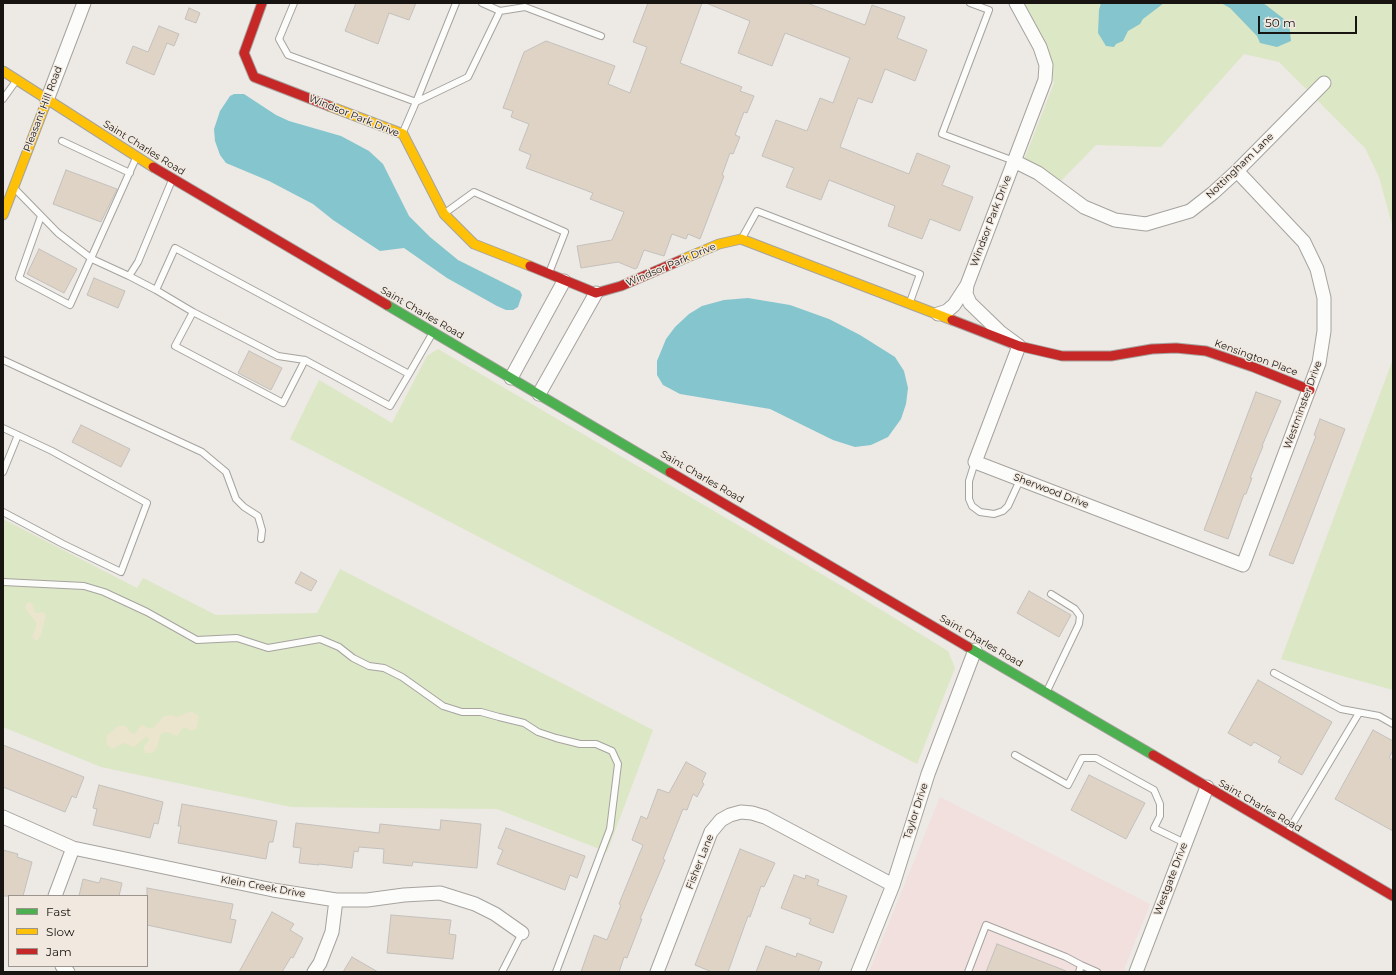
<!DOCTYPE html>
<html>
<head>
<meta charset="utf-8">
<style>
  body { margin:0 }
  #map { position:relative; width:1396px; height:975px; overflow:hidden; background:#ede9e4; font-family:Montserrat,sans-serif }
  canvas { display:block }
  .frame { position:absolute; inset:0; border:4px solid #171411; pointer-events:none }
  .legend { position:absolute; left:8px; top:895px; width:140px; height:72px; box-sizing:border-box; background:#f1e9e0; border:1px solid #9a948d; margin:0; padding:5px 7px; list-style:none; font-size:12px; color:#171411 }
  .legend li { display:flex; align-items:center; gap:8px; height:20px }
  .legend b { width:20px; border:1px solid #9a948d }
  .scale { position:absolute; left:1258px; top:16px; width:99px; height:18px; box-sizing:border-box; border:2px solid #171411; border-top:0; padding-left:5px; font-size:12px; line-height:14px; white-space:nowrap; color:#171411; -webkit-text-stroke:3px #f1e9e0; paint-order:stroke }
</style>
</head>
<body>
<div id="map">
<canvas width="1396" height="975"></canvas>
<div class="frame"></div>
<ul class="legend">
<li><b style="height:5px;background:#4caf50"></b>Fast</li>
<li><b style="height:5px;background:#ffc107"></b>Slow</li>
<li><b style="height:5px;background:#c62828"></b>Jam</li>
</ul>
<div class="scale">50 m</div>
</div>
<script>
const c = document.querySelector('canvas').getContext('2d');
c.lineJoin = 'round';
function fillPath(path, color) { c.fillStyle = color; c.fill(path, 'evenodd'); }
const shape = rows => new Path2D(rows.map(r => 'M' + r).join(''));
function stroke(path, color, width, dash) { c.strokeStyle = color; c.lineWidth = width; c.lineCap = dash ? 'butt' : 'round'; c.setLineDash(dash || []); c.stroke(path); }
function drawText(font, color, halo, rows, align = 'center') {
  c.font = font + ' Montserrat,sans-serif'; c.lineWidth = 3; c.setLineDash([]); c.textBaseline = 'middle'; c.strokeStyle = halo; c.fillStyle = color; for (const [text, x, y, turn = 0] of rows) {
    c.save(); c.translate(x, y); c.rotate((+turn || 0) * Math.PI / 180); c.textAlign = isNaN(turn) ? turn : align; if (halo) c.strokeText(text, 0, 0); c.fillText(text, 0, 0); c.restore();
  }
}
const industrial = shape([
  [940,797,1150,904,1124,969,1131,972,869,972]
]);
const green = shape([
  [1023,3,1393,3,1393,228,1379,177,1365,148,1279,62,1244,54,1161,147,1096,145,1059,183,1024,160,1054,83,1046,47],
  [438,349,852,592,948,651,955,668,917,764,290,439,319,380,392,423,427,356],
  [1393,359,1393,690,1281,659],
  [3,519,137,588,143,578,216,615,317,613,340,569,653,730,607,852,497,809,291,807,101,767,3,727]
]);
const sand = shape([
  [29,602,33,605,35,613,44,612,46,616,41,635,38,640,35,640,32,636,36,628,36,622,25,608,27,603],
  [191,711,199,716,197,728,192,731,184,727,177,736,168,732,162,733,160,735,157,748,153,753,146,753,144,751,144,746,149,740,147,736,134,747,124,743,112,749,107,745,106,740,108,734,118,726,126,726,131,733,135,734,141,725,148,728,153,728,164,716,172,715,177,717]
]);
const water = shape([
  [1101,3,1164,3,1143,19,1140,24,1128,31,1123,41,1116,44,1114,47,1106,46,1098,33,1099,10],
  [1221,3,1262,3,1266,5,1289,23,1291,41,1277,47,1260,43,1257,36,1230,8],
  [234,94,244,94,276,115,289,121,341,136,369,151,383,164,409,216,430,237,458,260,520,291,522,295,518,307,513,310,506,310,497,306,447,278,404,248,380,251,333,220,313,204,269,181,226,163,220,155,215,141,214,129,220,111,230,96],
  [748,298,790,305,829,319,860,335,895,357,904,371,908,388,906,404,901,419,888,437,871,445,855,447,833,440,770,409,680,394,663,385,657,375,657,361,666,339,675,327,689,314,702,306,724,300]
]);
const building = shape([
  [356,3,416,3,409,20,389,13,378,44,345,31,356,3],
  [648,3,702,3,680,63,742,87,740,91,754,96,747,113,744,112,735,135,740,137,733,154,730,153,722,175,724,176,700,239,688,234,686,239,672,234,664,256,644,250,637,268,635,269,618,262,581,268,577,246,612,240,624,212,590,199,593,193,526,168,531,155,519,150,529,124,511,117,513,111,503,108,524,52,546,41,615,66,608,84,630,93,647,47,633,42,648,3],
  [706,3,807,3,865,25,872,5,905,17,897,38,927,50,915,81,885,69,872,103,858,98,840,147,909,174,917,153,950,166,942,185,973,197,960,231,930,219,922,239,888,226,895,206,829,180,821,200,786,187,794,168,762,156,776,120,807,131,820,98,833,103,850,58,785,33,772,66,738,53,750,21,706,3],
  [189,8,200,13,196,23,185,19,189,8],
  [159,26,179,34,174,46,167,43,154,75,126,63,133,46,148,52,159,26],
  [66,170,117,189,101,222,53,204,66,170],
  [39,249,77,269,64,293,27,274,39,249],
  [94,278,125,291,118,308,87,295,94,278],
  [249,351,282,368,271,390,238,373,249,351],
  [1256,392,1281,401,1262,446,1263,446,1250,478,1252,478,1246,494,1244,494,1228,539,1204,530,1256,392],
  [1320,419,1345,429,1293,564,1269,555,1316,436,1314,435,1320,419],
  [81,425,130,449,121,467,72,442,81,425],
  [301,572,317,581,311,591,295,583,301,572],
  [1029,591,1071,615,1059,637,1017,613,1029,591],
  [1258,680,1332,722,1302,775,1278,762,1281,757,1254,742,1251,746,1228,733,1258,680],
  [1373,730,1393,741,1393,750,1389,758,1393,760,1393,831,1335,799,1373,730],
  [3,745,84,777,76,798,72,796,65,812,3,787,3,745],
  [686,762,706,773,702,782,704,784,697,797,693,794,687,810,683,809,663,859,665,860,640,919,642,919,627,958,624,957,619,972,581,972,594,935,607,940,621,905,619,904,643,845,632,840,641,816,647,819,658,789,669,793,686,762],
  [1089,775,1145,803,1126,839,1071,810,1089,775],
  [99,785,163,802,158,824,154,823,150,838,93,825,97,809,93,808,99,785],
  [182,804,277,821,273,842,269,842,266,859,178,843,181,826,178,826,182,804],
  [441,820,481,824,477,868,413,862,412,866,383,863,384,849,359,847,358,852,354,851,352,868,319,864,319,865,299,863,301,848,293,847,296,823,379,833,380,824,440,830,441,820],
  [506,828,585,856,577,878,570,875,565,890,497,864,503,850,498,848,506,828],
  [740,849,775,863,764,887,761,886,750,917,748,916,728,972,712,972,695,965,740,849],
  [3,850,18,854,17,857,32,862,23,896,3,896,3,850],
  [794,875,805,879,806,875,819,880,817,885,847,896,833,933,809,924,811,919,781,908,794,875],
  [101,878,122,883,119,896,79,896,83,879,99,883,101,878],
  [147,888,233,904,230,919,236,920,231,943,147,925,147,888],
  [272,912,294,924,290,930,303,938,293,958,291,957,282,972,239,972,272,912],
  [391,915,451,920,449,934,456,935,453,959,387,953,391,915],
  [997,944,1066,971,1066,972,986,972,997,944],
  [766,946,796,957,797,953,822,962,818,972,756,972,766,946],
  [352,957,378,972,343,972,352,957]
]);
const lane = shape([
  [294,3,279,39,288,55,416,102,403,132],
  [482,3,500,11,525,7,601,36],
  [970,3,989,10,942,134,1014,161],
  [3,99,16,81],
  [416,102,468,77,500,11],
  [416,102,456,3],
  [62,141,130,173],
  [16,190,58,233,92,259,129,276,138,262,172,180],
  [445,213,474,192,565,232,549,273],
  [41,216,19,278,70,305,136,158],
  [742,238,757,211,920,274,910,302],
  [129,276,156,290,175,248,409,374,432,334],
  [156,290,193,312,175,346,283,403,305,360,390,406,409,374],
  [193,312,278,356,305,360],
  [3,360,202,452,226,472,236,499,244,507,258,516,262,530,261,539],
  [3,428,52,451,147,503,121,572,63,544,3,512],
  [975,462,969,481,969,499,972,506,980,512,994,514,1003,511,1008,506,1020,480],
  [3,472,18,435],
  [3,582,84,586,104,592,147,612,197,640,237,638,268,648,320,639,339,647,353,658,369,666,384,668,402,677,443,706,462,712,481,712,499,717,524,723,538,732,556,738,580,744,596,744,612,751,618,764,610,829,556,972],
  [1274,673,1341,709,1379,716,1393,724],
  [1047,691,1079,624,1080,616,1075,609,1051,594],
  [1015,755,1068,785,1082,758,1096,758,1154,790,1160,804,1160,816,1154,828,1185,843],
  [1287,833,1359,713],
  [502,972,522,933],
  [968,972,986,925,1066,957,1081,965],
  [1079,972,1081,965,1097,972]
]);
const street = shape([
  [47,100,84,3],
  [1014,161,1038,173,1084,207,1115,220,1146,224,1190,211,1213,193,1237,171,1324,83],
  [967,285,966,294,970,303,1000,332,1019,346,975,462,1243,565,1319,363,1324,331,1324,298,1317,269,1304,242,1237,171],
  [938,314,947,311,954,305,967,285,1045,80,1046,65,1040,47,1016,3],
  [511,378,564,281],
  [539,394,596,293],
  [3,817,73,848,273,890,336,900,367,900,404,895,440,893,475,904,495,914,522,933],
  [55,896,73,848],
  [62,966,68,972],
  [314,972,320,963,332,932,336,900],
  [657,972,711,832,721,820,730,815,741,812,752,813,765,817,893,885],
  [858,972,893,885,928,774,975,650],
  [1136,972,1207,787]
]);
const fast = shape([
  [387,305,670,472],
  [968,647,1153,755]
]);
const slow = shape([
  [3,71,153,167],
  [329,106,403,134,444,214,474,244,530,266],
  [3,215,47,100],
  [681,260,719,244,741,239,952,320]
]);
const jam = shape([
  [262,3,244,53,254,77,329,106],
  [153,167,387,305],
  [530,266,596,293,621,286,681,260],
  [952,320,1019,346,1062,356,1111,356,1152,349,1176,348,1206,351,1253,367,1310,390],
  [670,472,968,647],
  [1153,755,1393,896]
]);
const streetNames = [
  ["Pleasant Hill Road",43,109,-69],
  ["Windsor Park Drive",354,116,22],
  ["Saint Charles Road",144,148,32],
  ["Nottingham Lane",1240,166,-44],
  ["Windsor Park Drive",991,221,-69],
  ["Windsor Park Drive",671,265,-23],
  ["Saint Charles Road",422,313,30],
  ["Kensington Place",1256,358,20],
  ["Westminster Drive",1303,405,-70],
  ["Saint Charles Road",702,477,30],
  ["Sherwood Drive",1051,491,21],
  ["Saint Charles Road",981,641,30],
  ["Saint Charles Road",1260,806,30],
  ["Taylor Drive",916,811,-72],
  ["Fisher Lane",700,862,-68],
  ["Westgate Drive",1171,879,-69],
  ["Klein Creek Drive",263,887,10]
];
fillPath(industrial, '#f1e0de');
fillPath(green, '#dce7c5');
fillPath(sand, '#ebe5cd');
fillPath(water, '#84c5ce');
fillPath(building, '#dfd3c6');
stroke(building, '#c3c0bc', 1);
stroke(lane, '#a6a39f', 8);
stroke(street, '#a6a39f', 15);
stroke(fast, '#a6a39f', 11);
stroke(slow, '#a6a39f', 11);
stroke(jam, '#a6a39f', 11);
stroke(lane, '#fcfcfb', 6);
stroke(street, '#fcfcfb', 13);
stroke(fast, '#4caf50', 9);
stroke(slow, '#ffc107', 9);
stroke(jam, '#c62828', 9);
drawText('10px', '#171411', '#f1e9e0', streetNames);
</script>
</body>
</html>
